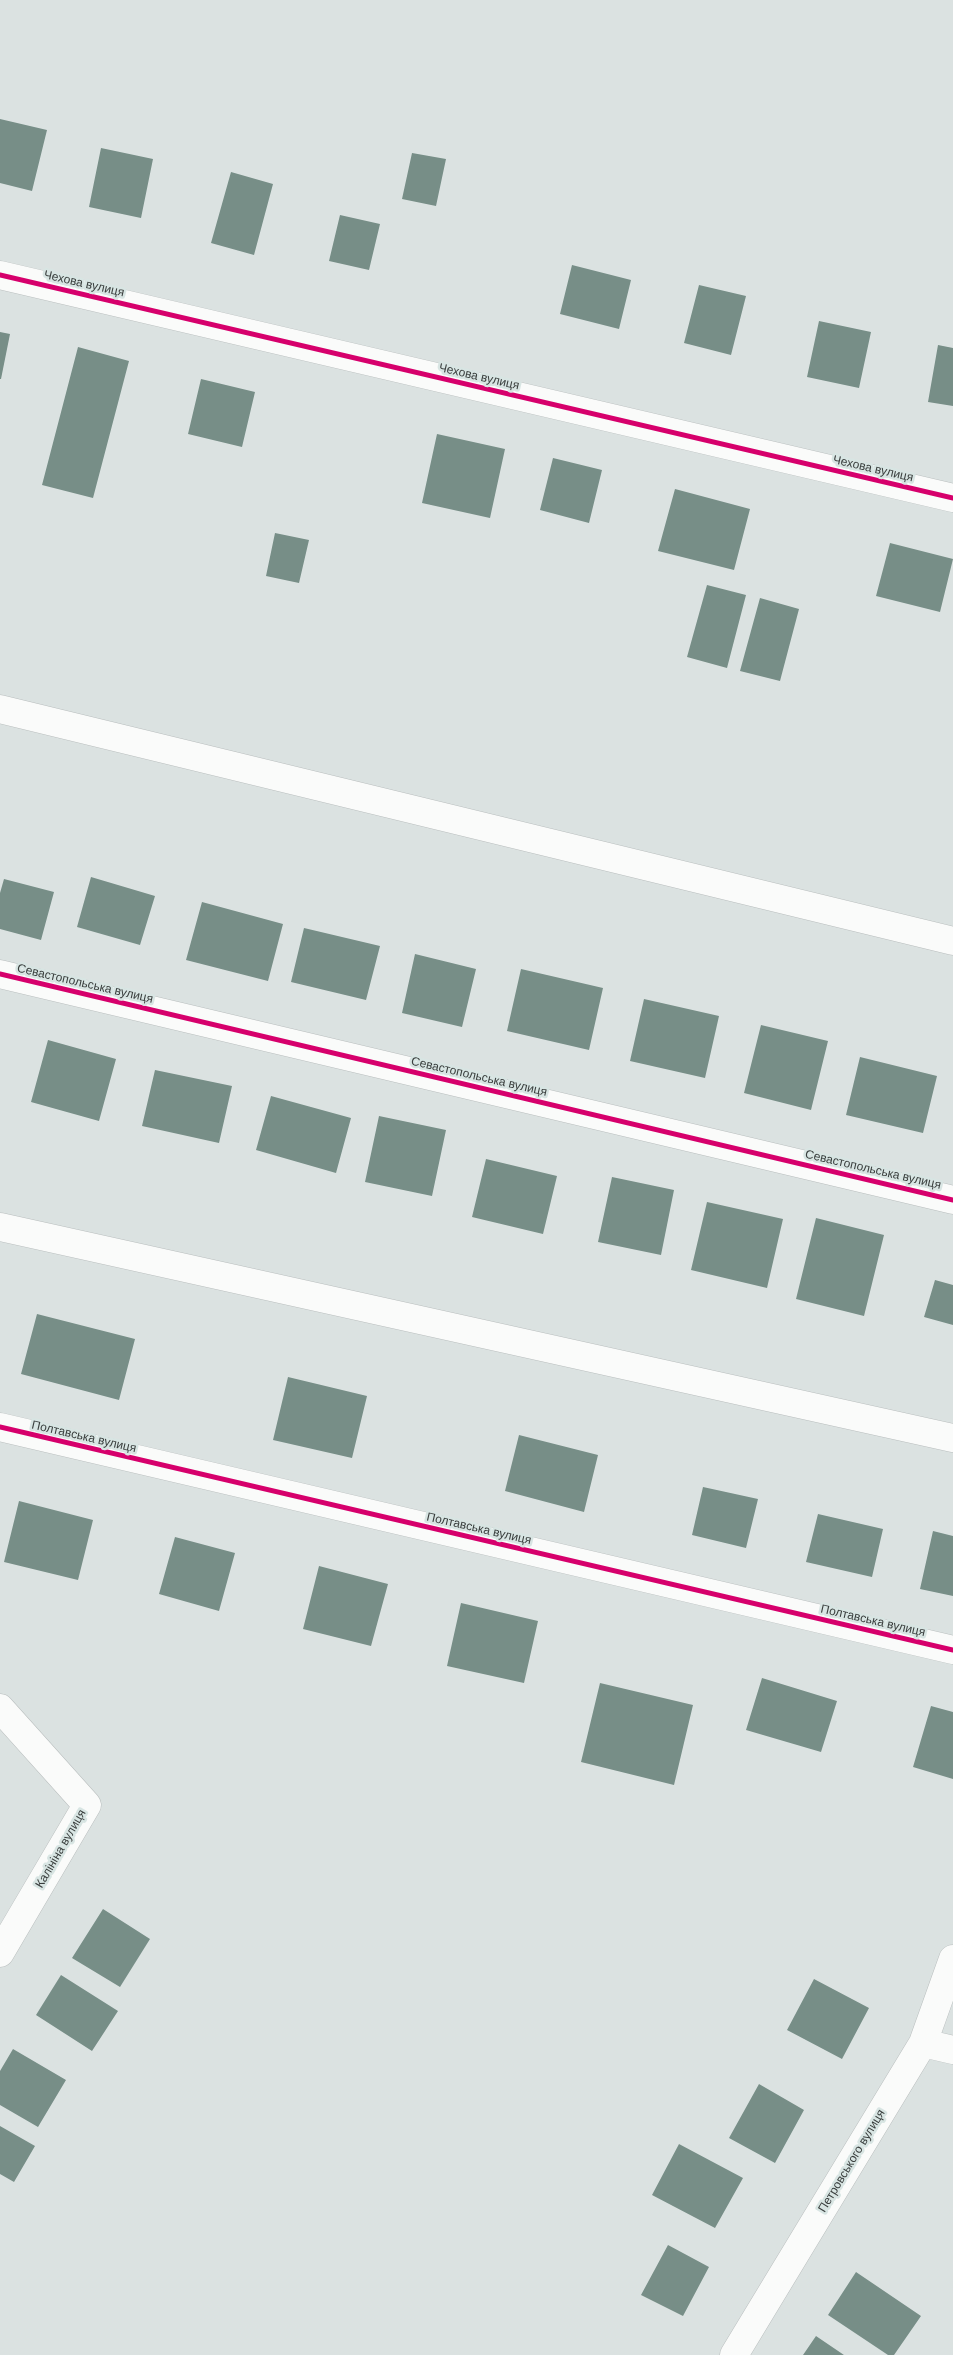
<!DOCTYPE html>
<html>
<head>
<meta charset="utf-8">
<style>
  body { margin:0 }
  canvas { display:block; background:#dbe2e1 }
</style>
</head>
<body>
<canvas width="953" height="2355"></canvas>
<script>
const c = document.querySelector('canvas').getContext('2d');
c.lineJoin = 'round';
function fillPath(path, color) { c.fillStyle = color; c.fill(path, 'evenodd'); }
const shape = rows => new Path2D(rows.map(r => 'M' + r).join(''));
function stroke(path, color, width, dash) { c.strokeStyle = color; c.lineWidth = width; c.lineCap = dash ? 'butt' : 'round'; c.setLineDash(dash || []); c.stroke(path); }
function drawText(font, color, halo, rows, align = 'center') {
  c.font = font + ' Helvetica,sans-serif'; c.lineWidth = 5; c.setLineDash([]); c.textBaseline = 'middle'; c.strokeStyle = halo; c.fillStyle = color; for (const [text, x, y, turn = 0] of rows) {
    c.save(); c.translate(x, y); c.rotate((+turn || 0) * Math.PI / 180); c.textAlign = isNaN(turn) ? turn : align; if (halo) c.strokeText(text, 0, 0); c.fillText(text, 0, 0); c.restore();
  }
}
const building = shape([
  [0,119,47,130,32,191,0,183],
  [101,148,153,159,141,218,89,207],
  [412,153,446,159,436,206,402,199],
  [231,172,273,184,254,255,211,243],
  [340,215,380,224,369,270,329,261],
  [572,265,631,280,619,329,560,314],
  [699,285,746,296,731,355,684,343],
  [819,321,871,332,859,388,807,377],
  [0,332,10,334,1,379,0,379],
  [938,345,953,348,953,406,928,402],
  [78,347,129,361,93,498,42,485],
  [201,379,255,392,242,447,188,434],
  [437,434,505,449,490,518,422,503],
  [553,458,602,470,589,523,540,510],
  [675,489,750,509,734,570,658,551],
  [275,533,309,540,299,583,266,576],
  [890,543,953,559,940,612,876,596],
  [707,585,746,595,727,668,687,657],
  [760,598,799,609,780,681,740,671],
  [91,877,155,896,140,945,77,927],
  [4,879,54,892,41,940,0,929,0,893],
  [202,902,283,924,268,981,186,960],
  [304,928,380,946,366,1000,291,982],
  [415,954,476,969,462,1027,402,1013],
  [521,969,603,988,589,1050,507,1031],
  [644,999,719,1016,705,1078,630,1061],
  [761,1025,828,1041,811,1110,744,1093],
  [48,1040,116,1059,99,1121,31,1102],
  [860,1057,937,1076,923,1133,846,1115],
  [155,1070,232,1086,219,1143,142,1126],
  [271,1096,351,1118,336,1173,256,1150],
  [379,1116,446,1130,432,1196,365,1182],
  [486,1159,557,1176,543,1234,472,1217],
  [612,1177,674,1190,661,1255,598,1242],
  [707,1202,783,1219,767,1288,691,1270],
  [816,1218,884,1235,864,1316,796,1299],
  [935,1280,953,1285,953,1325,924,1317],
  [37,1314,135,1339,119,1400,21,1374],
  [288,1377,367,1396,352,1458,273,1440],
  [519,1435,598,1455,584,1512,505,1491],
  [703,1487,758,1499,746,1548,692,1535],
  [19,1501,93,1520,78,1580,4,1562],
  [818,1514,883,1529,872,1577,806,1562],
  [933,1531,953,1536,953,1596,920,1589],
  [175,1537,235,1553,219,1611,159,1594],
  [319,1566,388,1584,371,1646,303,1629],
  [461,1603,538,1621,524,1683,447,1666],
  [762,1678,837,1701,821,1752,746,1730],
  [600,1683,693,1705,674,1785,581,1762],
  [931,1706,953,1712,953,1779,913,1767],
  [103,1909,150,1939,120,1987,72,1958],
  [61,1975,118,2011,92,2051,36,2015],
  [814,1979,869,2008,842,2059,787,2030],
  [13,2049,66,2080,38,2127,0,2105,0,2071],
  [759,2084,804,2110,775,2163,729,2138],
  [0,2126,35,2146,14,2182,0,2174],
  [679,2144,743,2178,715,2228,652,2195],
  [668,2245,709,2267,683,2316,641,2295],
  [856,2272,921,2316,894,2355,888,2355,828,2315],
  [816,2336,844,2355,803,2355]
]);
const minor = shape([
  [0,275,953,498],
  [0,709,953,941],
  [0,974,953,1200],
  [0,1227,953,1438],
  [0,1427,953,1650],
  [0,1708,87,1805,0,1953],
  [923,2043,953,2050],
  [734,2355,923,2043,953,1959]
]);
const cycleway = shape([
  [0,275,953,498],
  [0,974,953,1200],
  [0,1427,953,1650]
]);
const streetNames = [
  ["Чехова вулиця",84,284,13],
  ["Чехова вулиця",479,377,13],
  ["Чехова вулиця",873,469,13],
  ["Севастопольська вулиця",85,984,13],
  ["Севастопольська вулиця",479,1077,13],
  ["Севастопольська вулиця",873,1170,13],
  ["Полтавська вулиця",84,1437,13],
  ["Полтавська вулиця",479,1529,13],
  ["Полтавська вулиця",873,1621,13],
  ["Калініна вулиця",61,1849,-60],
  ["Петровського вулиця",852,2161,-59]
];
fillPath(building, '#778e87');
stroke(minor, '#b9bebe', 29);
stroke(minor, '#fafbfa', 28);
stroke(cycleway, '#d6006c', 5);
drawText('12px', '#393e3d', '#d8e5e3', streetNames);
</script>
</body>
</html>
